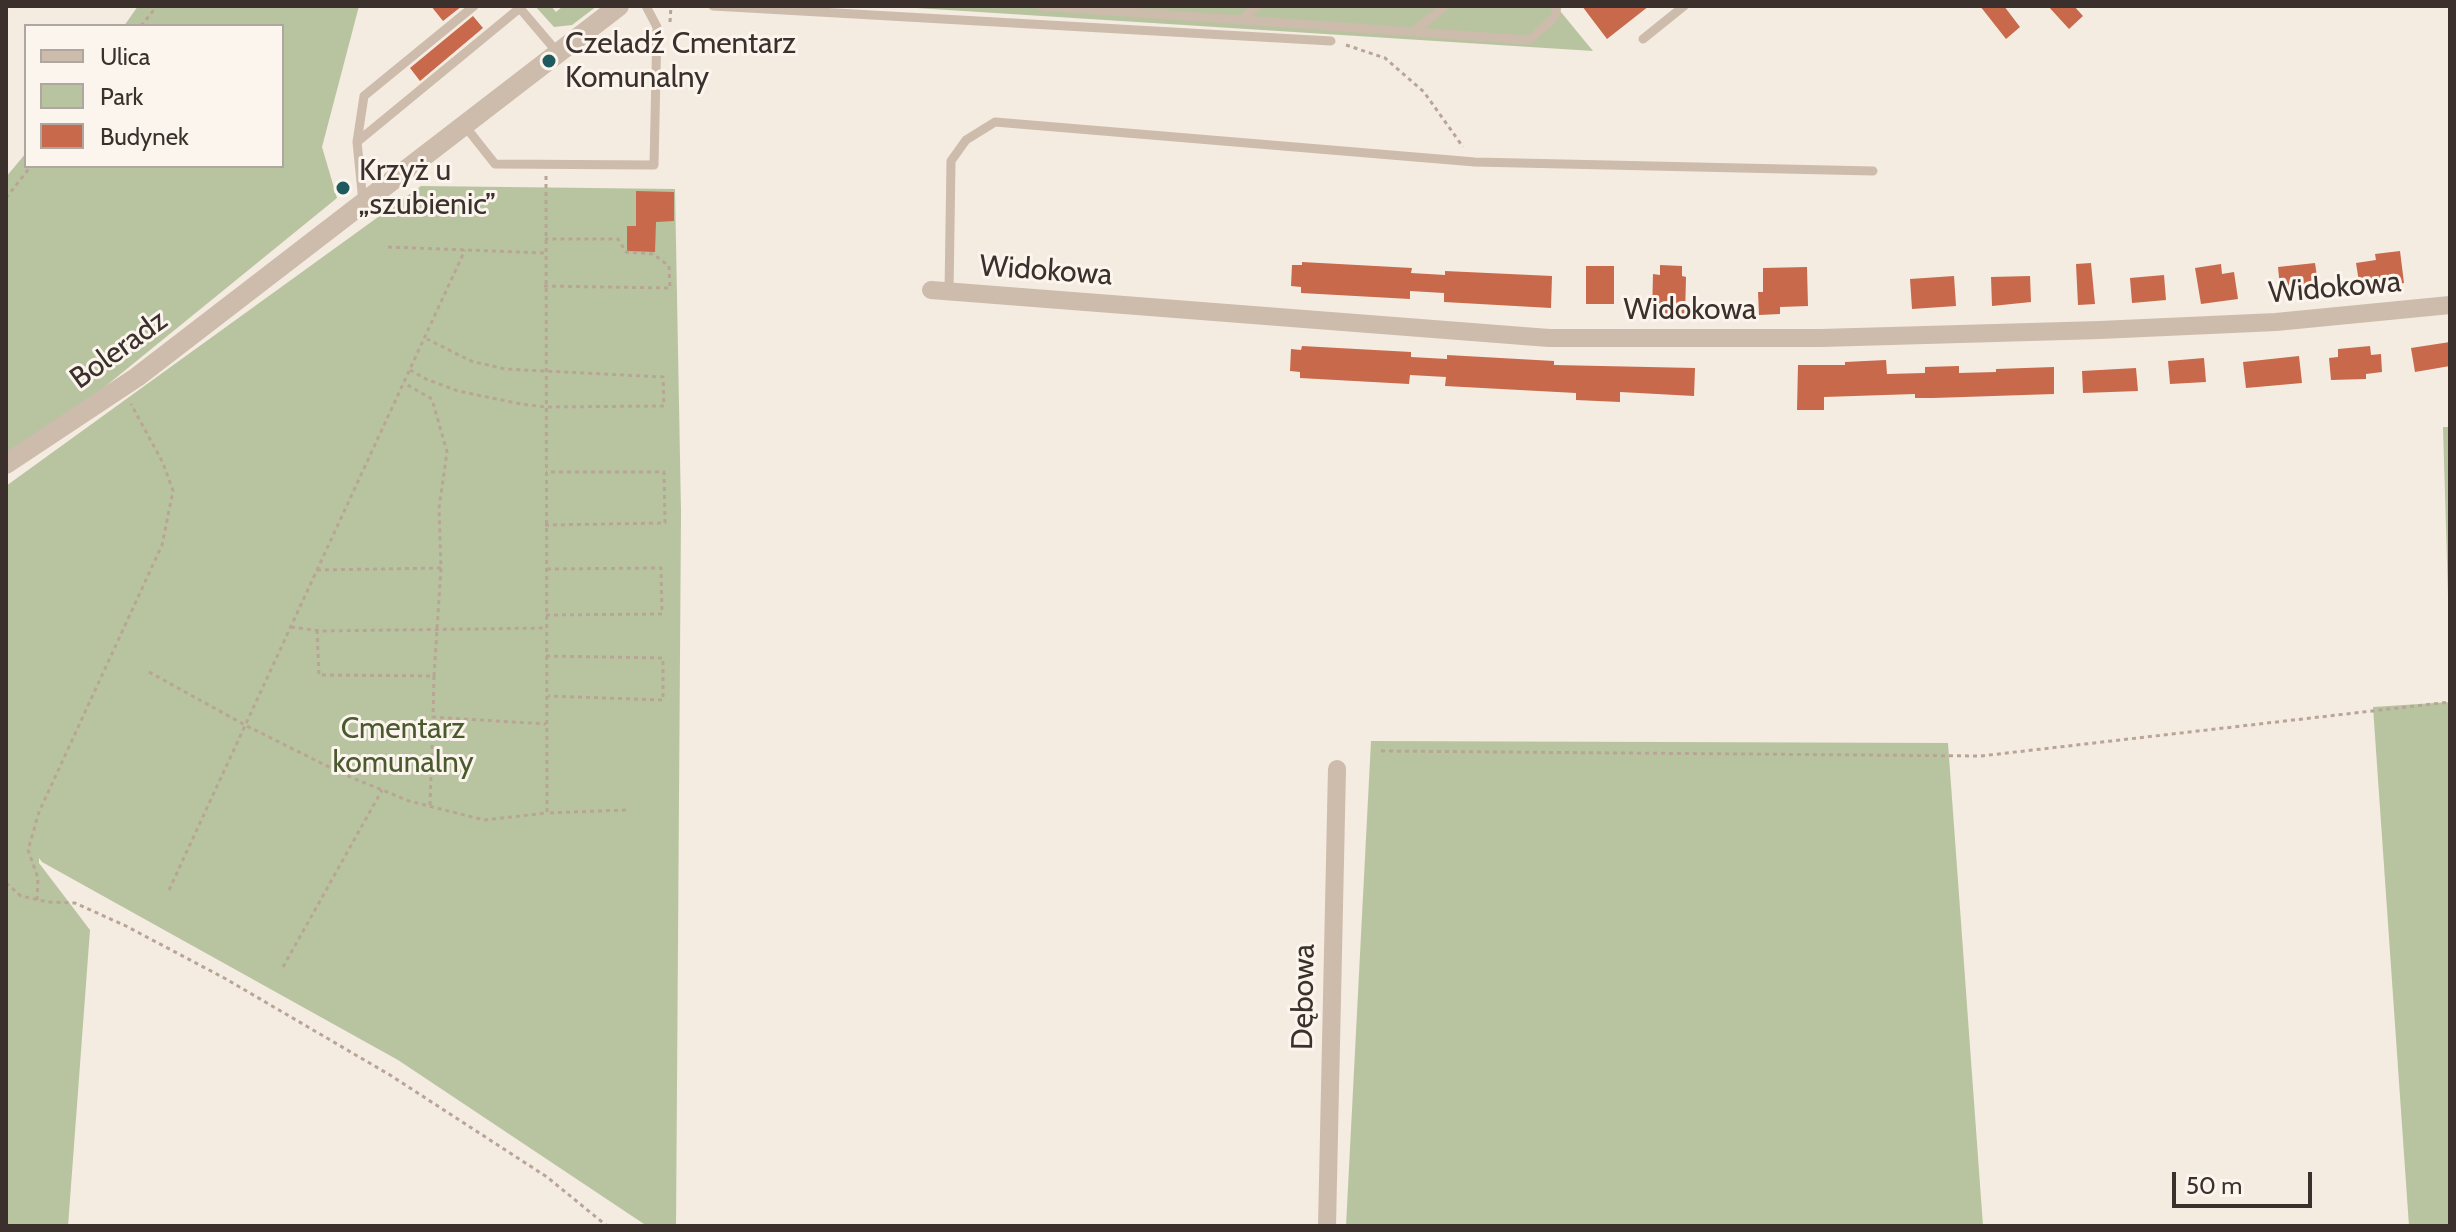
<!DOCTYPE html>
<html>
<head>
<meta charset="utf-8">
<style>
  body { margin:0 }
  #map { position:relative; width:2456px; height:1232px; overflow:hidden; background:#f4ebe1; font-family:Cabin,sans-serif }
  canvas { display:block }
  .frame { position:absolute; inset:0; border:8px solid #3b302b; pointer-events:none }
  .legend { position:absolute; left:24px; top:24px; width:260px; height:144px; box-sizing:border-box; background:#fbf5ee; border:2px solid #aea6a0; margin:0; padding:10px 14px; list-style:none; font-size:24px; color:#3b302b }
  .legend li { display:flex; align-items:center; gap:16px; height:40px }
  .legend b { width:40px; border:2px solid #aea6a0 }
  .scale { position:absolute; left:2172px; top:1172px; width:140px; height:36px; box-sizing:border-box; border:4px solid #3b302b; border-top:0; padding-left:10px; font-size:24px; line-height:28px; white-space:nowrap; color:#3b302b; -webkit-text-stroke:6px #fbf5ee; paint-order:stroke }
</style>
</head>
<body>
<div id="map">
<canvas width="2456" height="1232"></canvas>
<div class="frame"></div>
<ul class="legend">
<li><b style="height:10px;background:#cdbbac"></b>Ulica</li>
<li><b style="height:22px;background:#b8c4a0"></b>Park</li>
<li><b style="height:22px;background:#c8694b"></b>Budynek</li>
</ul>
<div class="scale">50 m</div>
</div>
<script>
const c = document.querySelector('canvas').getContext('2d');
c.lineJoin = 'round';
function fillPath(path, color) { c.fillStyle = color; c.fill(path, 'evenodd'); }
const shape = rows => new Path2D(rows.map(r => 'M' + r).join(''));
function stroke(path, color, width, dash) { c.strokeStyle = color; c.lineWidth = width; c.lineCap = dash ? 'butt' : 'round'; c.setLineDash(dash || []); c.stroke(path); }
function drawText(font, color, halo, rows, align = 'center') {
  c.font = font + ' Cabin,sans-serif'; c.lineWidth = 6; c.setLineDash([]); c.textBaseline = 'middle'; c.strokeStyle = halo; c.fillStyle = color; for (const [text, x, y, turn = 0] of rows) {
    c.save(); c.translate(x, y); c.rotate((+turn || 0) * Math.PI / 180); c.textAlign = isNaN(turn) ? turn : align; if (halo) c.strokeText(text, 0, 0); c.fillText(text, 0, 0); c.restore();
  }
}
const green = shape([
  [138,6,359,6,322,147,337,198,64,420,6,456,6,177,26,153,26,166,282,166,282,26,124,26],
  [535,6,551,6,556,12,563,6,597,6,572,25,554,27],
  [885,6,1556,6,1593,51],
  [421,186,675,189,681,512,676,1226,647,1226,398,1060,42,862,39,858,39,863,90,930,68,1226,6,1226,6,486],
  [2443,427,2450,427,2450,663],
  [2450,702,2450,1226,2409,1226,2373,707],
  [1371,741,1948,743,1983,1226,1346,1226]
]);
const building = shape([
  [431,6,462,6,443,21],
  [1582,6,1649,6,1607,39],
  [1980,6,2004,6,2020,27,2006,39],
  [2048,6,2074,6,2083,16,2069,29],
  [473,16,483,28,420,81,410,68],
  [636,191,674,192,674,221,656,222,655,252,627,251,627,226,636,226],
  [2400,251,2404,283,2376,287,2375,280,2359,282,2356,263,2376,260,2375,254],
  [1302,262,1412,268,1411,273,1445,275,1445,271,1552,276,1551,308,1444,302,1444,293,1410,291,1410,299,1301,293,1301,287,1291,286,1292,265,1302,265],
  [2091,263,2095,304,2078,305,2076,264],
  [2315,263,2318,283,2280,287,2278,267],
  [2221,264,2222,274,2234,272,2238,299,2201,304,2195,268],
  [1660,265,1682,266,1682,276,1686,277,1685,317,1652,315,1653,274,1660,275],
  [1586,266,1614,266,1614,304,1586,304],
  [1807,267,1808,306,1780,307,1780,314,1759,315,1758,292,1763,292,1763,268],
  [2164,275,2166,300,2132,303,2130,278],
  [1954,276,1956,306,1912,309,1910,279],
  [2030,276,2031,302,1992,306,1991,277],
  [2450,342,2450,366,2415,372,2411,348],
  [1302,346,1411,352,1411,357,1447,359,1447,355,1554,361,1554,365,1695,368,1694,396,1620,392,1620,402,1576,400,1576,393,1445,386,1446,377,1410,375,1409,384,1300,378,1300,372,1290,371,1291,349,1301,350],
  [2370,346,2371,355,2381,354,2382,372,2366,374,2366,379,2331,380,2329,358,2338,357,2338,349],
  [2299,356,2302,383,2246,388,2243,362],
  [2204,358,2206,382,2170,384,2168,361],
  [1886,360,1887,374,1925,373,1925,367,1959,366,1959,373,1996,372,1996,369,2054,367,2054,394,1933,398,1915,398,1915,394,1824,397,1824,410,1797,410,1798,365,1845,365,1845,362],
  [2136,368,2138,391,2083,393,2082,371]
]);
const path = shape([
  [670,22,671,6],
  [141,26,157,6],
  [1346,45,1385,58,1424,92,1463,147],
  [546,176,547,813,626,810],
  [6,198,31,166],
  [388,247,545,253],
  [544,286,670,288,669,266,653,254,626,252,618,239,545,239],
  [410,370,426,379,458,391,521,404,545,407,664,406,663,377,505,369,471,361,427,339],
  [545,525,665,523,664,472,546,472],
  [317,570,441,568],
  [546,615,662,614,661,568,547,569],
  [291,627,321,631,546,628],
  [317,630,319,675,434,676,441,568,439,508,447,452,432,399,404,383],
  [546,656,663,658,663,700,548,696],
  [149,672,245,725,343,774,409,801,484,820,547,813],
  [434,676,433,717,546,724],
  [1381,751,1981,756,2450,702],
  [430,805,433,717],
  [6,883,21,896,48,902,75,903,126,926,226,979,390,1075,547,1177,607,1226],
  [169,890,465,250],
  [37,900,38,878,28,850,39,812,162,545,173,491,163,463,131,404],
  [283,967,382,790]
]);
const service = shape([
  [518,6,558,53],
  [713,6,1331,41],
  [1040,6,1529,40,1555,17,1557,6],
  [1241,20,1257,6],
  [1413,32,1445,6],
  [1643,39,1684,6],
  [465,126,495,164,654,165,657,27,646,6],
  [357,142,364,96,474,6],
  [363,202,357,142,521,7],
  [949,292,951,161,966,140,995,122,1475,162,1873,171]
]);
const minor = shape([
  [931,290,1549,338,1821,338,2100,330,2276,322,2450,305],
  [1327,1226,1337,769]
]);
const tertiary = shape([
  [6,464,137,377,619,6]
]);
const markers = [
  [549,61,8,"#1f5a5e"],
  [343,188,8,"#1f5a5e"]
];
const poiNames = [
  ["Czeladź Cmentarz",565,44],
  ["Komunalny",565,78],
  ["Krzyż u",359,171],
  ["„szubienic”",359,205]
];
const streetNames = [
  ["Widokowa",1046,271,4],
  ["Widokowa",2335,288,-5],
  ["Widokowa",1690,310],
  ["Boleradz",119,350,-36],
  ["Dębowa",1304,997,-89]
];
const parkNames = [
  ["Cmentarz",403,729],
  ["komunalny",403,763]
];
fillPath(green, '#b8c4a0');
fillPath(building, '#c8694b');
stroke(path, '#b9a596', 3, [4, 4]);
stroke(service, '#cdbbac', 9);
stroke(minor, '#cdbbac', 18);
stroke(tertiary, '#cdbbac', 20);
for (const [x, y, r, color] of markers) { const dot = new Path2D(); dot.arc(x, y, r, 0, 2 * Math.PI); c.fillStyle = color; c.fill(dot); stroke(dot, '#fbf5ee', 3); }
drawText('30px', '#3b302b', '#fbf5ee', poiNames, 'left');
drawText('30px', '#3b302b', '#fbf5ee', streetNames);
drawText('30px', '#4a5a2e', '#fbf5ee', parkNames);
</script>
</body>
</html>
